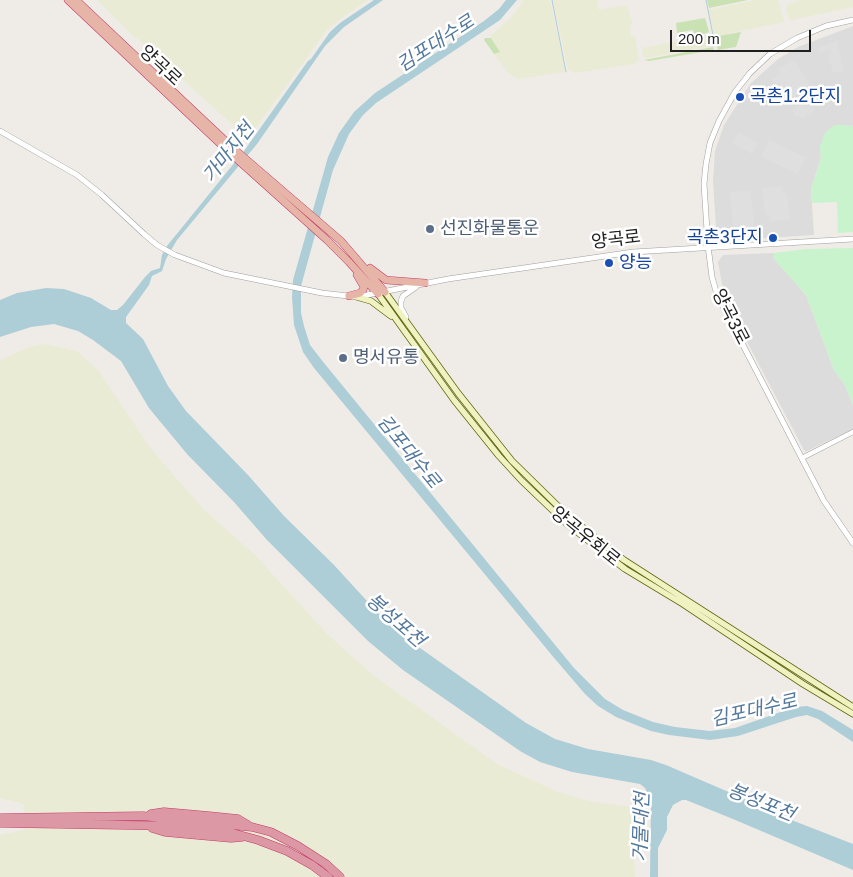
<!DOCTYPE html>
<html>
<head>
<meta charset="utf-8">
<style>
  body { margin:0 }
  #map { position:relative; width:853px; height:877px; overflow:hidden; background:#efece7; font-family:Helvetica,sans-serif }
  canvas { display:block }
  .scale { position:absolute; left:670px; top:30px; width:141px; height:22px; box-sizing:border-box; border:2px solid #1f1f1f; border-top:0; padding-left:6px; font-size:15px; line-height:18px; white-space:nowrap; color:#1f1f1f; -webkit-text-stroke:4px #fff; paint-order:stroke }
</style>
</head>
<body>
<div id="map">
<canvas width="853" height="877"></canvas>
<div class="scale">200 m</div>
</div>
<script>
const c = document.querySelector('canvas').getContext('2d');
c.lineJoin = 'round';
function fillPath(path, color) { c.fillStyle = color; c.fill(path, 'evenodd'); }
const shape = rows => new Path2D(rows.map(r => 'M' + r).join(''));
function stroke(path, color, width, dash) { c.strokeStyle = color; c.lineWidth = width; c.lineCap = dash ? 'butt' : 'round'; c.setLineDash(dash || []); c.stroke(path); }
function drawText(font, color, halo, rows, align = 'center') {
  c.font = font + ' Helvetica,"Noto Sans KR",sans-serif'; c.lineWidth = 5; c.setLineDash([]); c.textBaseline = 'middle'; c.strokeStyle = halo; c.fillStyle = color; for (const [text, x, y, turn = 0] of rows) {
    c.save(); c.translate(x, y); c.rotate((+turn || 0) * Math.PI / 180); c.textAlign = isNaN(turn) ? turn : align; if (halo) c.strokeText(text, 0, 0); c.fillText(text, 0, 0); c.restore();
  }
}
const residential = shape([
  [853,26,853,126,838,125,820,146,821,158,811,189,814,235,717,241,713,182,715,151,724,125,751,83,778,59,798,47],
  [774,253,774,259,806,295,834,370,845,385,853,405,853,429,805,452,725,300,718,262,723,255]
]);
const farmland = shape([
  [97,0,368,0,344,16,327,30,249,137,247,138,138,39,134,37],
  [524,0,550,0,565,69,564,72,518,79,509,74,494,54,500,52,490,36,511,18],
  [553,0,597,0,599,10,627,5,633,25,630,25,631,37,635,36,639,60,634,64,615,67,574,73,568,70],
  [756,0,778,0,784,22,716,36,714,34,708,10],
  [799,0,853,0,853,7,792,20,789,19,786,8,788,4,798,2],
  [709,35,712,36,713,41,713,45,712,46,645,58,642,51,643,48],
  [44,344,77,351,98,370,151,449,205,511,254,554,327,634,373,675,497,764,558,792,588,801,631,807,635,877,0,877,0,835,23,830,24,804,0,798,0,360,29,347]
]);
const grass = shape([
  [707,0,748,0,709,8],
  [705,18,709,31,707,33,695,36,693,30,677,33,676,23],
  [741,32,736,47,718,50,717,47,719,46,718,36],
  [485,38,491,38,500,52,494,54,484,40],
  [713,47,714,50,649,61,644,60]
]);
const park = shape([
  [838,125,853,126,853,232,838,233,837,202,812,203,811,189,821,159,820,146,825,133,833,126],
  [853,248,853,405,845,385,834,370,806,295,773,258,774,253,806,249]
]);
const parking = shape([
  [837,41,844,71,833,73,828,55,831,54,830,49,820,53,818,48],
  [795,60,810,86,796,95,794,98,771,80,781,74,778,69],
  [802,104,805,108,810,104,815,110,802,119,800,116,795,116,793,113,793,110],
  [738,132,758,143,752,154,732,143],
  [769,140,806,157,798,174,761,157],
  [782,186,782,193,787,193,790,219,770,222,770,215,765,215,762,188],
  [750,190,755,229,737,230,736,226,733,226,730,192]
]);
const water = shape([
  [374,0,383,0,344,27,325,46,257,144,177,240,166,259,162,271,152,276,149,285,126,317,126,323,143,339,168,386,186,411,248,475,284,516,334,565,378,613,413,643,526,723,555,739,588,749,651,760,666,765,761,806,780,815,785,812,789,813,789,819,853,844,853,870,733,819,686,800,682,800,673,805,667,817,667,830,658,848,658,877,650,877,651,800,645,788,640,784,572,772,540,762,520,751,403,670,368,641,267,540,234,502,187,454,149,408,121,361,93,340,78,331,54,324,31,327,0,337,0,300,17,293,46,288,64,289,91,298,111,310,117,310,123,305,145,277,151,271,160,268,162,255,167,246,244,151,308,61,311,59,330,32,340,23],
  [506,0,517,0,500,20,376,103,363,115,349,134,333,170,301,286,301,313,304,326,310,345,324,363,574,668,605,699,623,710,653,722,675,727,710,731,735,728,795,707,807,706,822,711,853,730,853,742,818,719,807,715,796,717,738,736,710,740,669,735,651,731,616,717,598,706,585,694,555,659,314,368,303,352,294,325,292,297,293,280,328,157,339,133,354,112,375,93,484,21,499,9]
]);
const stream = shape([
  [552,0,566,72],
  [706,0,713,35]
]);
const minor = shape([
  [802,458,853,432]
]);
const tertiary = shape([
  [853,20,826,26,797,38,770,54,750,73,735,92,719,121,710,143,706,164,704,184,708,246,712,277,717,295,824,501,853,543],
  [0,131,77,175,102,195,144,234,157,245,175,255,224,273,322,293,357,297,448,279,633,252,853,239],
  [406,317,401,308,401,301,403,296,416,287]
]);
const secondary = shape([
  [385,292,458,393,512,461,567,515,624,560,853,707],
  [378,294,454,400,499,456,521,480,567,524,625,569,683,604,803,684,853,714],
  [357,297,371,301,391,316]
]);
const trunk = shape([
  [68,0,230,153,327,240,349,262,378,294],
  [76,0,234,149,341,241,385,292],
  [370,268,386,280,425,283],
  [349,296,360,293,363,290,364,287,357,275]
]);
const motorway = shape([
  [151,814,164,812,209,816,238,819,248,825],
  [0,818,143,816,252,827,271,832,298,846,326,864,340,877],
  [0,823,185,826,221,830,258,840,287,851,312,865,328,877],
  [152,828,165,832,231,838,242,837]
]);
const markers = [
  [740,97,5,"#1a4fb4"],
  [430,229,5,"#5c6f8a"],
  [773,238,5,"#1a4fb4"],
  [609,263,5,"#1a4fb4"],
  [343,358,5,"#5c6f8a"]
];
const streetNames = [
  ["양곡로",160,66,43],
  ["양곡로",616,240,-7],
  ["양곡3로",730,317,63],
  ["양곡우회로",585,537,39]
];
const transitNames = [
  ["곡촌1.2단지",750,97],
  ["곡촌3단지",763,238,"right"],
  ["양능",619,263]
];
const serviceNames = [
  ["선진화물통운",440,229],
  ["명서유통",353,358]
];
const waterNames = [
  ["김포대수로",436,44,-33],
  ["가마지천",229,153,-52],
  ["김포대수로",408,452,51],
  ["봉성포천",395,621,41],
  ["김포대수로",754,711,-13],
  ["봉성포천",761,803,22],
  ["거물대천",642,827,-88]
];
fillPath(residential, '#dddcdc');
fillPath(farmland, '#e9ebd4');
fillPath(grass, '#cae2b3');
fillPath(park, '#c9f3cd');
fillPath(parking, '#dfdfdf');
fillPath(water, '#adcdd7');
stroke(stream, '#adcdd7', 1);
stroke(minor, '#a0a0a0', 5.5);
stroke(tertiary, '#a0a0a0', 6);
stroke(secondary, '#606913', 7);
stroke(trunk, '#c53b6b', 8);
stroke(motorway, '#c53b6b', 9);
stroke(minor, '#fff', 4.5);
stroke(tertiary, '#fff', 5);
stroke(secondary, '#f0f2c1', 5.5);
stroke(trunk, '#e6b5a8', 7);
stroke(motorway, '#dc98a5', 8);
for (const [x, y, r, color] of markers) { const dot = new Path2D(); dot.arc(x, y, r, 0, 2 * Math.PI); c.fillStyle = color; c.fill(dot); stroke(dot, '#fff', 2); }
drawText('18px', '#1f1f1f', '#fff', streetNames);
drawText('18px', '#164399', '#fff', transitNames, 'left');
drawText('18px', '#4e5e75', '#fff', serviceNames, 'left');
drawText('italic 19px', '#54789c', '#fff', waterNames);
</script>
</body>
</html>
